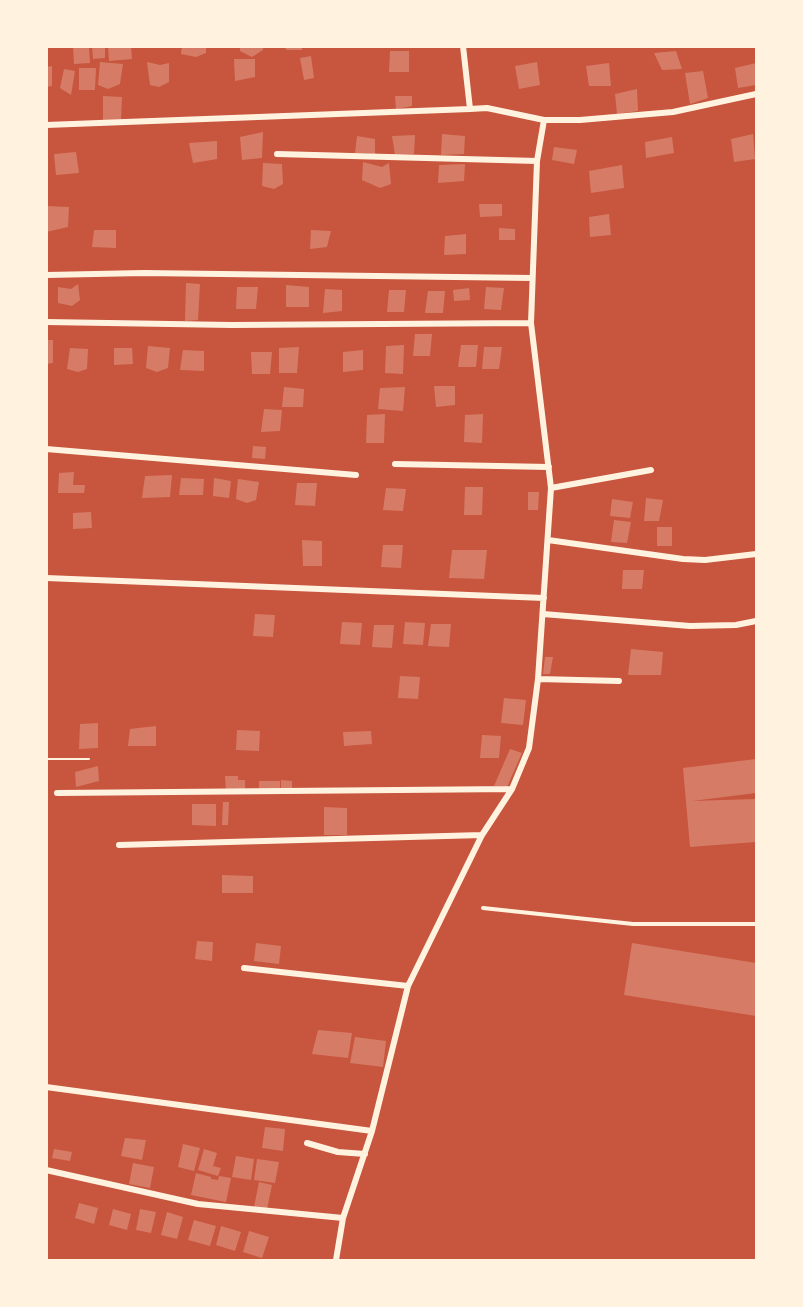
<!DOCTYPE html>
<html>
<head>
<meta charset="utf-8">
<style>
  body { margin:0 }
  #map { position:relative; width:803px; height:1307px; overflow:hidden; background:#c8553d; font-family:"Fira Sans",sans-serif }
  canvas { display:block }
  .frame { position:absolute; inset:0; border:48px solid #fff3e0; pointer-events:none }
</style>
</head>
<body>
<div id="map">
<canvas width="803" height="1307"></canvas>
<div class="frame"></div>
</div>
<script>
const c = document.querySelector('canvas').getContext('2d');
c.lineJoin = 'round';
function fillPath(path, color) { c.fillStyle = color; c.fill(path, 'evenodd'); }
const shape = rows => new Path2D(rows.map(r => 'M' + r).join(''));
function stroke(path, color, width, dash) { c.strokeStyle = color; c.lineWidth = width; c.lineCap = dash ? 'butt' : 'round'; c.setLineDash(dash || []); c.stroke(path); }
const building = shape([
  [73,46,89,46,90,63,74,64],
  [92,46,105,46,105,58,93,59],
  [108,46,131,46,132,59,109,61],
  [182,46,206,46,206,53,196,57,181,54],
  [240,46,263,46,263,50,252,57,240,51],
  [285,46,302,46,302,50,286,50],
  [390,51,409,51,409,72,389,72],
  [676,51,682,69,662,70,654,53],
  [311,56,314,78,304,80,300,58],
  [234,59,255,59,255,77,235,81],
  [100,62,123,64,120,84,108,89,98,85],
  [147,62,160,65,169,63,169,82,159,87,150,85],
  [537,62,540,85,519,89,515,66],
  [609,63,611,86,589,86,586,66],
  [756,63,756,85,738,88,735,68],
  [52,66,52,86,46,87,46,67],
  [79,68,96,68,95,90,79,90],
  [64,69,75,71,71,95,60,88],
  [703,71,708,98,690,104,685,73],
  [637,89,638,111,617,114,615,94],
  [103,96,122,97,121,120,103,120],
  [395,96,412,96,412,106,396,109],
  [263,132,262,158,242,160,240,137],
  [442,134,465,136,464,154,441,155],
  [753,134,755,159,734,162,731,139],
  [415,135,414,154,395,155,392,136],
  [357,136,375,139,375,154,355,153],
  [672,137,674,153,646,158,645,142],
  [217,141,217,159,193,163,189,143],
  [554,147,577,150,574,164,552,160],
  [76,152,79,173,56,175,54,154],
  [363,162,382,167,389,163,391,184,380,188,362,180],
  [263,163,282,164,283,184,274,189,262,186],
  [465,164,464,181,438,183,439,165],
  [622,165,624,188,591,193,589,171],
  [479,204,502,204,502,216,480,217],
  [46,206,69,207,68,227,46,232],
  [609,214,611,235,590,237,589,217],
  [499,228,515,229,515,240,499,240],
  [94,230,116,230,116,248,92,247],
  [311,230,331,231,327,247,310,249],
  [466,234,466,254,444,255,445,236],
  [186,283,200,284,198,320,185,321],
  [78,284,80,300,72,306,58,303,58,287,71,289],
  [286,285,309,287,309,307,286,307],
  [237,287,258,287,256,309,236,309],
  [486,287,504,288,501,310,484,309],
  [469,288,470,300,454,301,453,290],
  [325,289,342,290,342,311,323,313],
  [389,290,406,290,404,312,387,312],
  [428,291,445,291,443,313,425,313],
  [415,334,432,334,430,356,413,356],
  [46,340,53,340,53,363,46,364],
  [404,345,403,374,385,373,386,346],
  [461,345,478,345,476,367,458,367],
  [148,346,170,348,168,368,157,372,146,368],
  [299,347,297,373,279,373,279,348],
  [484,347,502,347,499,369,482,369],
  [70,348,88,349,87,369,78,372,67,369],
  [114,348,132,348,133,364,114,365],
  [183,350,204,351,204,371,180,370],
  [363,350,363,370,343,372,343,352],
  [251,352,272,352,270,374,252,374],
  [434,386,455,386,455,405,436,407],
  [284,387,304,389,303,407,282,407],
  [405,387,403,411,378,409,380,388],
  [264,409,282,410,280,431,261,432],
  [385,414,384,443,366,443,367,415],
  [483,414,482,443,464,442,465,415],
  [253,446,266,447,265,459,252,458],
  [74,472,73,485,85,485,84,493,58,493,59,473],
  [172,475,170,497,142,498,145,476],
  [181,478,204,479,203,495,179,495],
  [214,478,231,481,229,498,213,496],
  [238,479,259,482,256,500,247,503,236,499],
  [297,483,317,483,315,506,295,505],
  [465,487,483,487,482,515,464,515],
  [386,488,406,489,403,511,383,510],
  [528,492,539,492,538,510,528,510],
  [646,498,663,500,659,521,644,521],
  [612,499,633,502,630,518,610,516],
  [91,512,92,528,73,529,73,513],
  [614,520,631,522,627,543,611,542],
  [657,527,672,527,672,546,657,546],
  [302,540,322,541,322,566,303,566],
  [383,545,403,545,401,568,381,567],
  [452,550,487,550,484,579,449,578],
  [623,570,644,570,642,589,622,589],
  [255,614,275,615,273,637,253,636],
  [342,622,362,623,360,645,340,644],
  [405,622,425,623,423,645,403,644],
  [431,624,451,624,449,647,428,646],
  [374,625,394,625,392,648,372,647],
  [631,649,663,652,661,675,628,675],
  [545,657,553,657,550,674,543,674],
  [400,676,420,677,418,699,398,698],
  [504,698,526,700,523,725,501,723],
  [98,723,98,748,79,749,80,724],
  [156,726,156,746,128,746,130,729],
  [237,730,260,731,259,751,236,750],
  [371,731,372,744,344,746,343,732],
  [482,735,501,736,499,758,480,758],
  [510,749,522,753,507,787,494,786],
  [756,759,756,793,692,801,756,799,756,842,690,847,683,768],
  [98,766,99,781,76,787,75,772],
  [225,776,238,776,238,780,245,780,245,790,226,791],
  [281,780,292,781,292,791,281,790],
  [259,781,280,781,280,791,259,791],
  [223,802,229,802,228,825,222,825],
  [192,804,216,804,216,826,192,825],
  [324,807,347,808,347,835,324,835],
  [222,875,253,876,253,893,222,893],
  [197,941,213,942,212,961,195,959],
  [256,943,281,946,279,964,254,961],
  [632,943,756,963,756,1016,624,995],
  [318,1030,352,1033,348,1058,312,1054],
  [355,1037,386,1041,383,1067,350,1063],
  [265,1127,285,1129,283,1151,262,1148],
  [125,1138,146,1140,142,1160,121,1156],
  [183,1144,200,1148,194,1171,178,1167],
  [54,1149,72,1152,70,1161,52,1158],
  [204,1149,217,1153,213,1166,221,1168,218,1176,198,1170],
  [236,1156,254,1159,251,1180,232,1177],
  [257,1159,279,1162,275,1183,254,1180],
  [133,1163,154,1167,150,1188,129,1184],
  [196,1173,211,1177,211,1179,218,1180,219,1176,231,1178,226,1202,191,1195],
  [259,1182,272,1185,267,1209,254,1207],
  [79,1203,98,1208,94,1224,75,1218],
  [113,1209,131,1214,127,1230,109,1225],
  [140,1209,156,1212,151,1233,136,1230],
  [167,1212,183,1217,177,1239,161,1235],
  [194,1220,216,1226,210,1246,188,1240],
  [221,1226,241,1232,235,1251,216,1245],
  [249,1231,269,1237,262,1258,243,1252]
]);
const path = shape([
  [46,759,89,759]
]);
const service = shape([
  [483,908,633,924,756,924]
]);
const minor = shape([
  [463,46,470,109,487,108,544,120,580,120,673,112,756,94],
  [46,125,470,109],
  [277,154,537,161],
  [46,275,144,273,532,278],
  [46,322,232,325,531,323],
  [46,449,356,475],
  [395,464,549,467],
  [551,488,651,470],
  [548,540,683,559,705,560,756,554],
  [46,578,544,598],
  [543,614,690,626,736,625,756,621],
  [538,679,619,681],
  [57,793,512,789],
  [119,845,482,835],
  [244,968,408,986],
  [46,1087,372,1131],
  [307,1143,338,1152,365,1154],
  [46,1170,198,1204,343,1218],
  [336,1260,343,1218,372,1131,408,986,482,835,512,789,529,748,538,679,551,488,531,323,537,161,544,120]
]);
fillPath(building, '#d67c66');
stroke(path, '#fff3e0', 2);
stroke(service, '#fff3e0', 4);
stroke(minor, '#fff3e0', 6);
</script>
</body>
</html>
